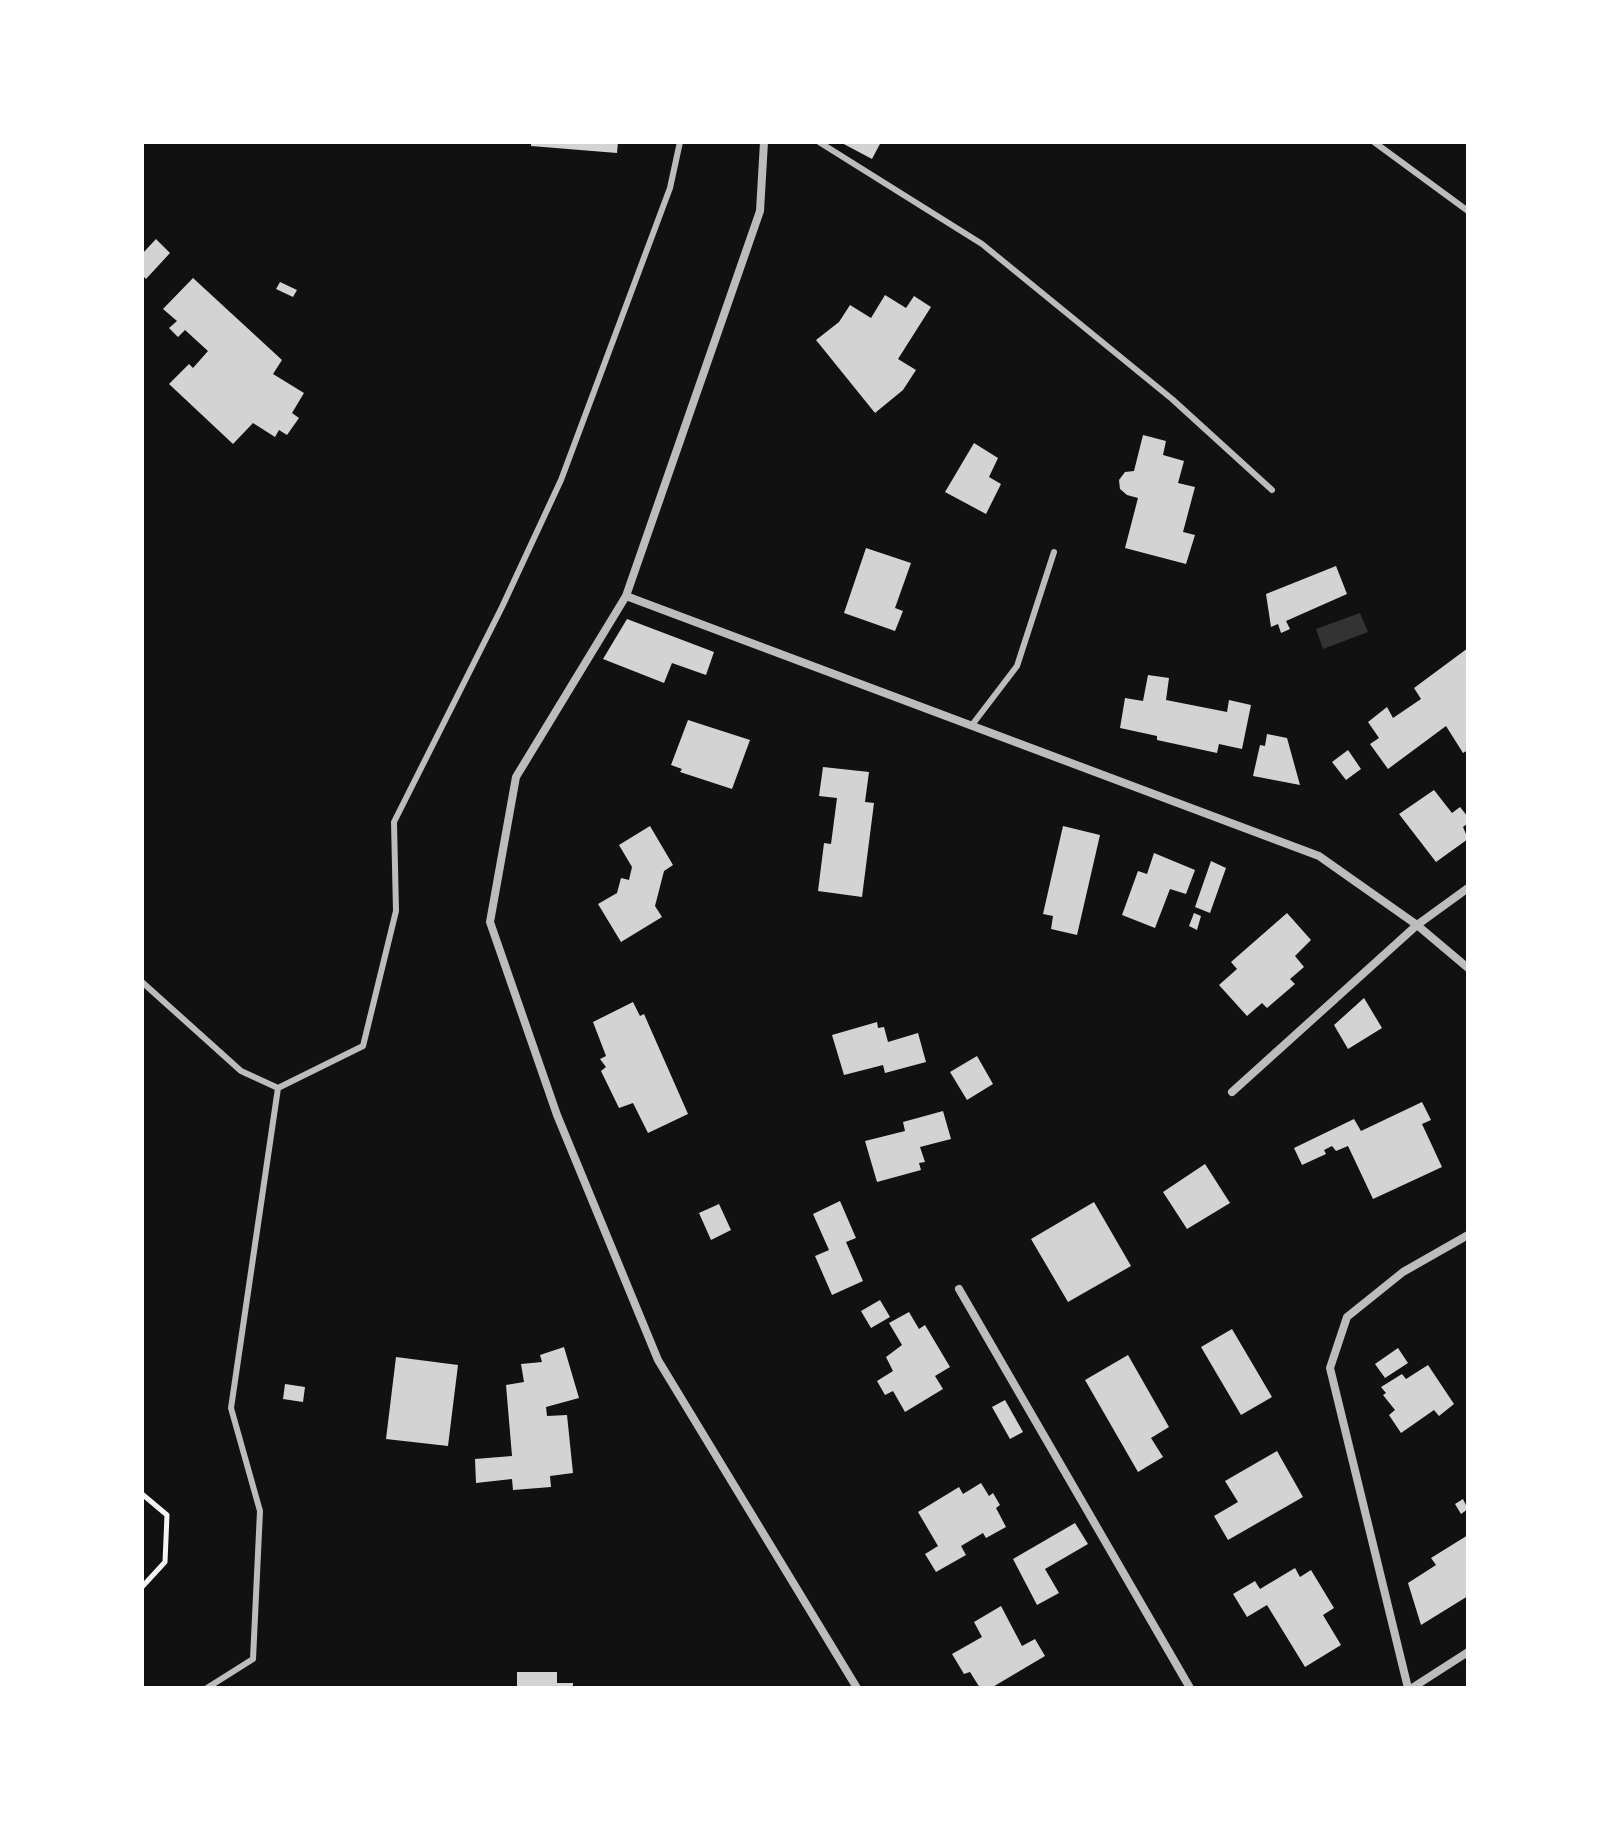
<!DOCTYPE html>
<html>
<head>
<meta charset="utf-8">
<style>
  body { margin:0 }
  #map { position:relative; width:1610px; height:1830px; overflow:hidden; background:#111; font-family:"Playfair Display",serif }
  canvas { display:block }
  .frame { position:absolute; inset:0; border:144px solid #fff; pointer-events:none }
</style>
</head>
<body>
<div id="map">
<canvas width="1610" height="1830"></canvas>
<div class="frame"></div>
</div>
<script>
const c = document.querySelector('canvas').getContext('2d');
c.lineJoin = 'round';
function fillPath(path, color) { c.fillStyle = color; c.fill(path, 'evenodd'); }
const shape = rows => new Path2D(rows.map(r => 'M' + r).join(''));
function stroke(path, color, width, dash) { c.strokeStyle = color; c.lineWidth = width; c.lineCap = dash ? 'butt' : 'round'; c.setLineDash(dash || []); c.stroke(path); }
const water = shape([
  [1360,613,1368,632,1323,649,1316,629]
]);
const building = shape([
  [531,142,618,142,617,153,531,146],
  [840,142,881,142,872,159],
  [156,239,170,253,146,279,142,275,142,254],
  [193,278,282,360,273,374,304,393,292,413,299,418,287,435,279,430,275,437,253,423,233,444,169,384,189,364,193,368,208,351,185,330,178,337,169,328,177,321,163,309],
  [280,282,297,290,293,297,276,289],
  [885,295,906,308,914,296,931,307,898,359,916,370,903,390,875,413,816,340,839,322,850,305,871,318],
  [1143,435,1166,441,1163,455,1184,461,1178,483,1195,487,1183,532,1195,535,1186,564,1125,548,1138,498,1127,495,1120,489,1119,480,1125,472,1134,471],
  [974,443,998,458,989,477,1001,484,986,514,945,492],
  [866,548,911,563,895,608,903,611,895,631,844,613],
  [1336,566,1347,594,1286,621,1290,629,1281,633,1278,624,1271,627,1266,594],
  [627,619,714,652,706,675,672,663,664,683,603,659],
  [1468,648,1468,750,1463,753,1446,726,1388,769,1370,744,1379,738,1368,722,1387,707,1393,718,1421,699,1414,688],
  [1148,675,1169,678,1166,700,1227,712,1229,700,1251,705,1242,749,1219,744,1217,753,1157,740,1157,736,1120,728,1125,698,1143,701],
  [688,720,750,740,732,789,680,772,682,769,671,765],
  [1267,734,1287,738,1300,785,1253,776,1260,745,1265,746],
  [1348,750,1361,769,1346,780,1332,762],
  [823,767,869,772,865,802,874,803,862,897,818,891,824,843,831,844,837,798,819,796],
  [1434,790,1452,813,1460,807,1468,817,1468,823,1463,827,1468,839,1436,862,1399,814],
  [650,826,673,865,664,871,655,906,662,917,621,942,598,904,617,893,621,878,629,880,632,867,619,845],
  [1063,826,1100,835,1077,935,1051,929,1053,916,1043,914],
  [1154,853,1195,870,1186,894,1170,889,1155,928,1122,915,1138,871,1147,874],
  [1211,861,1226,868,1210,913,1195,907],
  [1194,913,1201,916,1197,930,1189,926],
  [1287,913,1311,940,1295,956,1304,967,1290,979,1295,984,1267,1008,1262,1003,1247,1016,1219,985,1237,969,1231,962],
  [1364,998,1382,1028,1348,1049,1334,1025],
  [633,1002,640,1016,644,1014,688,1114,648,1133,633,1103,619,1108,601,1071,606,1067,600,1059,606,1056,593,1022],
  [877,1022,878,1028,884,1027,888,1042,918,1033,926,1062,885,1073,883,1065,844,1075,832,1035],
  [977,1056,993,1084,967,1100,950,1072],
  [1422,1102,1431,1120,1422,1124,1442,1167,1373,1199,1348,1146,1336,1151,1332,1146,1324,1150,1326,1154,1302,1165,1294,1148,1354,1119,1361,1131],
  [943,1111,951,1139,920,1147,925,1162,919,1163,921,1170,877,1182,865,1141,905,1131,903,1122],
  [1205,1164,1230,1203,1187,1229,1163,1192],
  [840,1201,856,1238,846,1242,863,1281,832,1295,815,1256,829,1250,813,1214],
  [1094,1202,1131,1266,1068,1302,1031,1239],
  [719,1204,731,1230,711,1240,699,1213],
  [880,1300,890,1317,871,1328,861,1311],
  [909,1312,919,1329,925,1325,950,1367,935,1376,943,1389,905,1412,893,1391,885,1395,877,1381,893,1371,886,1357,902,1345,889,1323],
  [1232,1329,1272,1397,1241,1415,1201,1347],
  [564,1347,579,1398,546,1407,547,1416,567,1415,573,1473,550,1476,551,1487,513,1490,512,1479,476,1483,475,1459,512,1456,506,1385,524,1382,521,1364,542,1362,540,1355],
  [1398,1348,1408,1363,1385,1378,1375,1364],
  [1128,1355,1169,1427,1151,1438,1163,1457,1138,1472,1085,1380],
  [396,1357,458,1365,448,1446,386,1439],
  [1428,1365,1454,1404,1439,1416,1434,1410,1401,1433,1389,1415,1395,1410,1383,1395,1386,1393,1381,1387,1402,1374,1406,1379],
  [285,1384,305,1387,303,1402,283,1399],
  [1005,1400,1023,1432,1010,1439,992,1407],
  [1277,1451,1303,1497,1228,1540,1214,1516,1238,1502,1225,1481],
  [981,1483,989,1496,993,1493,1000,1505,996,1508,1006,1527,986,1538,983,1533,961,1546,966,1555,936,1572,925,1554,938,1546,918,1512,959,1487,963,1494],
  [1463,1499,1468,1509,1461,1514,1455,1504],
  [1075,1523,1088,1544,1045,1569,1059,1593,1037,1605,1013,1559],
  [1468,1535,1468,1596,1421,1625,1408,1583,1436,1565,1431,1558],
  [1295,1568,1300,1577,1311,1570,1334,1608,1323,1615,1341,1645,1305,1667,1267,1605,1247,1617,1233,1594,1255,1581,1260,1589],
  [1001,1606,1022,1646,1035,1639,1045,1656,991,1688,980,1688,970,1672,964,1674,952,1654,982,1637,974,1622],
  [517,1672,557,1672,557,1683,573,1683,573,1688,517,1688]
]);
const path = shape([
  [142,1494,167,1515,165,1562,142,1587]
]);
const service = shape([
  [819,142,982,244,1172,399,1272,490],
  [1374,142,1468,211],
  [972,725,1017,666,1054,552],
  [142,982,241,1071,278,1088,363,1046,396,911,394,822,502,607,561,480,670,188,680,142],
  [207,1688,253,1659,260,1511,231,1408,278,1088]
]);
const minor = shape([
  [764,142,760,211,626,596,516,777,490,922,557,1115,658,1360,857,1688],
  [626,596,1319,856,1417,925,1468,968],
  [1232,1092,1417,925,1468,888],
  [959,1289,1190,1688],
  [1408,1688,1330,1368,1347,1317,1403,1272,1468,1235],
  [1412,1688,1468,1652]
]);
fillPath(water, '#333');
fillPath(building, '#d3d3d3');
stroke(path, '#f5f5f5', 5);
stroke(service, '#bcbcbc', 6);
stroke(minor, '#bcbcbc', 8);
</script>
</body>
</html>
